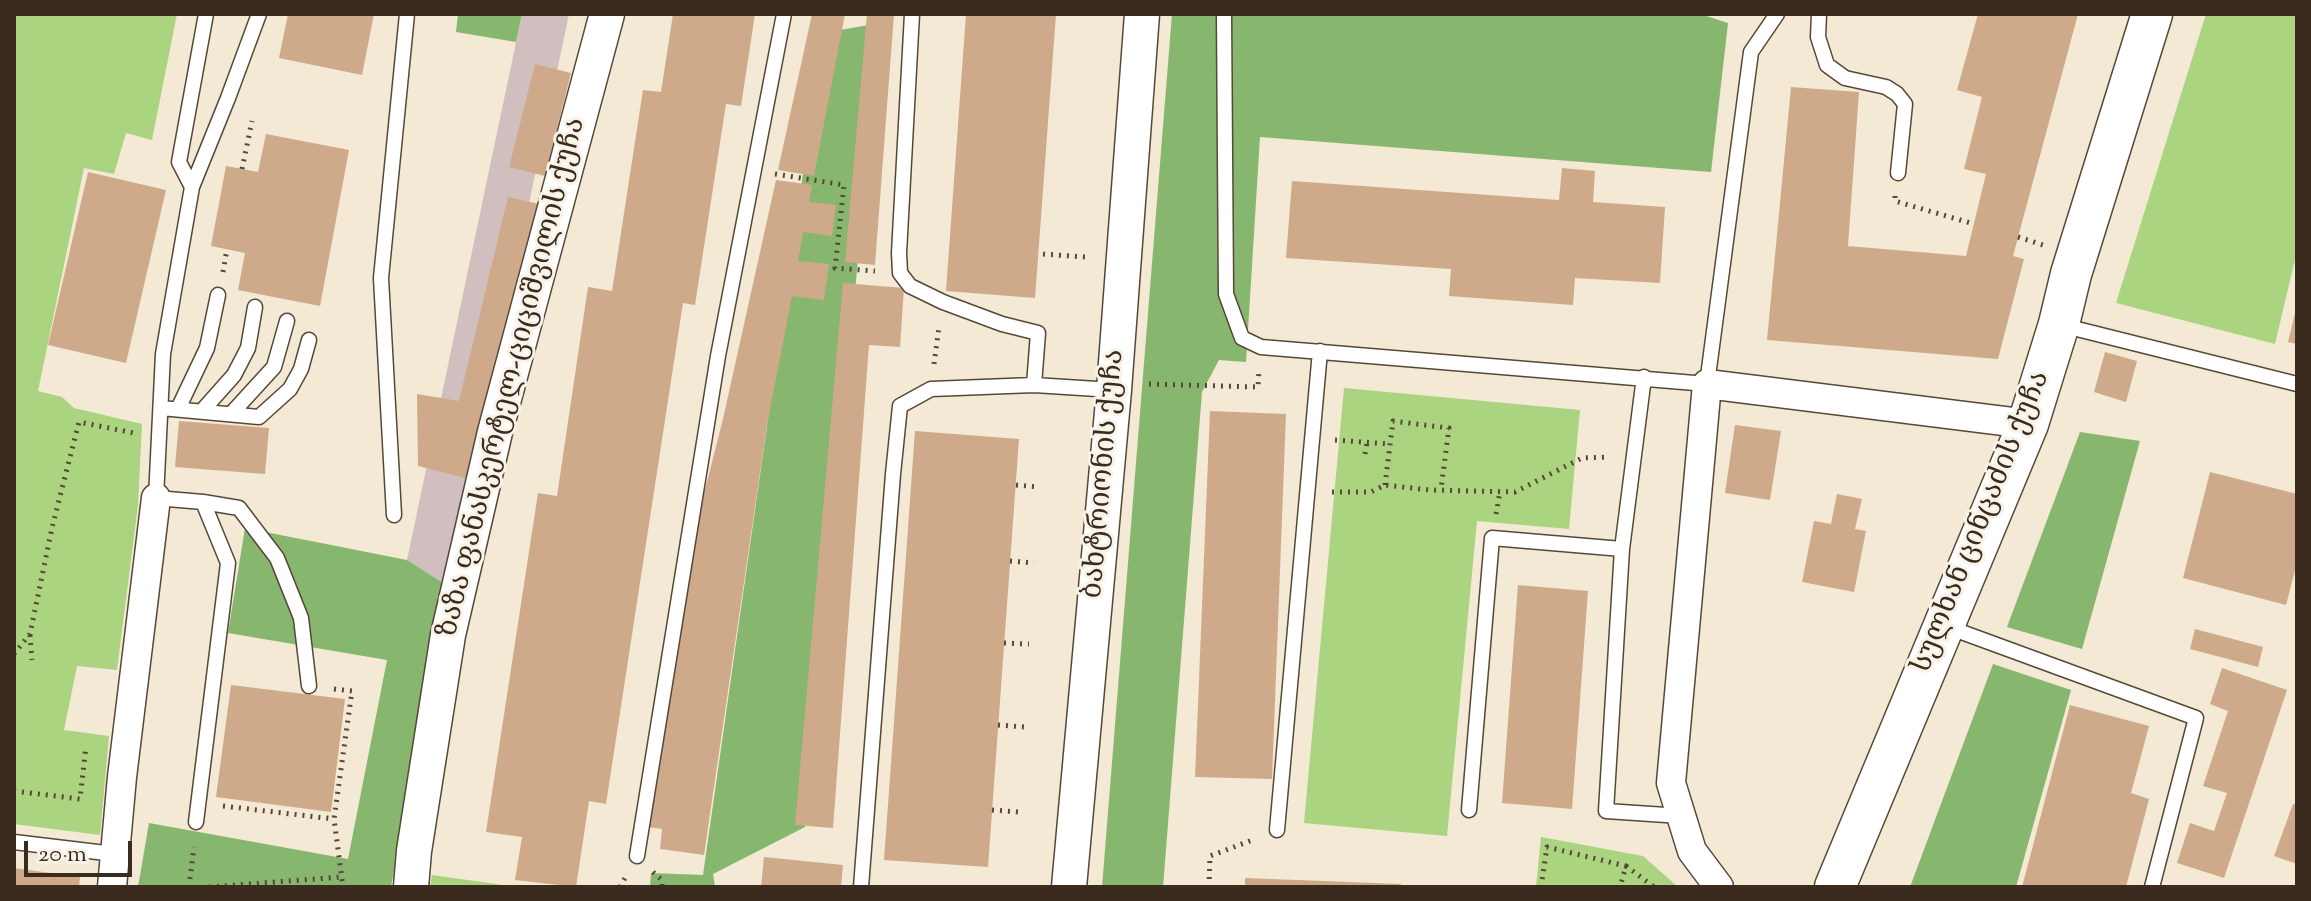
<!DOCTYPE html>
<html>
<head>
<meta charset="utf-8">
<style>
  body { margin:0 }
  #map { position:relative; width:2311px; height:901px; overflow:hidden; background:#f3e9d4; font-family:"Sorts Mill Goudy",serif }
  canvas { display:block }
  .frame { position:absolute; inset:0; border:16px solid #3b2a1e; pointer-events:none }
  .scale { position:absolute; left:24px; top:841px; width:108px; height:36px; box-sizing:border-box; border:4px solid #3b2a1e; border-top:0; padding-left:10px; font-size:24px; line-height:28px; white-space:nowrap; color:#3b2a1e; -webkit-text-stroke:6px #f7f3e8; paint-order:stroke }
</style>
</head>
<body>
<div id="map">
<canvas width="2311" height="901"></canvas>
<div class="frame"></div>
<div class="scale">20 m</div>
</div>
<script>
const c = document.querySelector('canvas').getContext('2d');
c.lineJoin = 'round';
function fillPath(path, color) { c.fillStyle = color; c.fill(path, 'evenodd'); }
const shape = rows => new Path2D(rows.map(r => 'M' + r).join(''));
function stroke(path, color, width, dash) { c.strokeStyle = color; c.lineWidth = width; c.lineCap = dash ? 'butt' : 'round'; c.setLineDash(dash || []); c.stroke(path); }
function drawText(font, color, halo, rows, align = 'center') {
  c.font = font + ' "Sorts Mill Goudy","Noto Serif Georgian",serif'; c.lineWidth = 6; c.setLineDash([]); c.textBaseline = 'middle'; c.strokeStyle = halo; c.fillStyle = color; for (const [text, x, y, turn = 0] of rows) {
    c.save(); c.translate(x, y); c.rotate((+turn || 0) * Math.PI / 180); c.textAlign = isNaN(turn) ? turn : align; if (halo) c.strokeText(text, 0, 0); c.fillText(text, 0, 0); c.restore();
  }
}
const industrial = shape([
  [522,14,569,14,448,586,407,560]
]);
const green = shape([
  [14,14,177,14,152,140,126,133,114,174,84,168,38,391,62,397,74,408,142,424,138,505,117,670,77,666,64,730,109,736,100,835,14,824],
  [2206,14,2297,14,2297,251,2275,344,2116,303],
  [1344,388,1580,410,1569,529,1477,521,1447,836,1304,823],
  [1541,837,1643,856,1678,887,1536,887],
  [432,875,510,886,515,887,430,887]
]);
const forest = shape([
  [458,14,522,14,516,42,456,32],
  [1172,14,1700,14,1728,23,1711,172,1260,137,1246,362,1219,360,1202,392,1163,887,1102,887],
  [880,23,805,827,713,874,715,887,650,887,651,873,703,875,823,33],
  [2080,432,2140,441,2082,649,2007,627],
  [245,528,407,560,448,586,391,887,138,887,149,823,348,859,387,660,228,633],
  [1993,664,2071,690,2016,887,1910,887]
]);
const building = shape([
  [288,14,374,14,362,75,279,58],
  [673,14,755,14,741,106,726,104,695,305,683,303,606,804,589,801,576,887,515,880,522,837,486,832,538,493,557,496,588,287,612,291,643,90,661,92],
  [812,14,845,14,814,176,778,170],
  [867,14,894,14,875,265,845,262],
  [966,14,1056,14,1035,298,946,291],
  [1978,14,2078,14,2013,256,2024,259,1998,359,1767,340,1791,87,1859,92,1848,246,1966,256,1986,174,1964,169,1982,97,1957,90],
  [535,64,571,73,545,176,509,167],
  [266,134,349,150,320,306,238,290,245,253,211,246,226,166,258,172],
  [1562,168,1595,171,1593,202,1665,207,1660,283,1575,278,1573,305,1449,296,1451,269,1286,258,1292,181,1559,200],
  [88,172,166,190,126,363,48,345],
  [776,180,812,185,809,202,836,205,832,236,803,232,798,261,829,264,824,300,792,296,767,425,704,855,660,849,662,829,648,827,697,521,723,419],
  [508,197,539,204,472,480,418,466,417,394,459,401],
  [843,283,904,288,900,347,869,345,833,828,795,825],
  [2296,309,2297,309,2297,344,2288,342],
  [2105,352,2137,361,2126,402,2094,392],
  [1210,411,1286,414,1272,779,1195,777],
  [179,421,269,428,265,474,175,467],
  [1735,425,1781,431,1770,500,1725,493],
  [915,431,1019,439,988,867,884,860],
  [2210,472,2297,494,2297,563,2286,605,2183,578],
  [1837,494,1862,499,1855,529,1866,531,1854,592,1802,582,1814,521,1831,524],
  [1518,585,1588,591,1572,809,1502,803],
  [2195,629,2263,647,2258,667,2190,649],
  [2222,668,2287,690,2224,878,2177,863,2190,823,2214,831,2227,793,2203,786,2228,711,2210,704],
  [231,685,345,699,331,812,216,797],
  [2070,705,2149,726,2131,793,2149,799,2126,887,2022,887],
  [2293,804,2297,805,2297,864,2274,856],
  [764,857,843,865,841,887,761,887],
  [14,868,80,877,79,887,14,887],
  [1245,878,1401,884,1401,887,1245,887]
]);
const path = shape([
  [242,169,252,121],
  [775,174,844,185,835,268,875,271],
  [1895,196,1895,201,1974,224],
  [2018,237,2043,245],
  [1043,254,1085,257],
  [223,272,227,249],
  [934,364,939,327],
  [1149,384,1258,387,1259,370],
  [1335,440,1390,444],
  [1365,454,1367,442],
  [1016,485,1039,487],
  [1385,485,1393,421,1449,428,1441,489],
  [1332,492,1371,492,1385,485,1430,490,1515,492,1582,458,1608,457],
  [1496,514,1500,492],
  [1010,561,1034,563],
  [30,635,32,660],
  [1004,643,1029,644],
  [14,654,30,634,52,528,79,422,134,433],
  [334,689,352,691,334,819,343,887],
  [998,725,1024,727],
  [14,791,80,799,86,746],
  [223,806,334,819],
  [992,810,1018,812],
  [1626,866,1654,887],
  [653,872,662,880,662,887],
  [189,887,194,847],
  [209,887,341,877],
  [620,887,626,876],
  [1209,887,1210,856,1255,839],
  [1541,887,1547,847,1626,866,1620,887]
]);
const service = shape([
  [912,14,899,253,900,273,910,286,943,302,1002,324,1038,333,1034,385],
  [1224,14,1226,294,1242,338,1261,347,1707,384,1751,52,1777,14],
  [1819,14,1818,37,1827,65,1845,78,1886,87,1897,94,1905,104,1898,173],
  [192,187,179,162,206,14],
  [2061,325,2297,384],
  [1644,377,1622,549,1606,811,1681,816],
  [161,408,259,417,290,389,301,369,309,340],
  [178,409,207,348,218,295],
  [202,411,234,375,248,348,255,307],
  [231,414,274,367,287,321],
  [203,502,239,508,277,558,301,618,309,686],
  [394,515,381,278,407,14],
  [1945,626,2196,718,2152,887],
  [1469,810,1492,538,1622,549],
  [196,822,228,563,203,502,156,498,163,354,192,187,228,98,259,14],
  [1277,830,1320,351],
  [14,842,114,854],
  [637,856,718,356,784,14],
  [861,887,893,474,900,406,931,389,1034,385,1113,390]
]);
const minor = shape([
  [112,887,122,777,156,498],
  [1719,887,1692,851,1671,783,1707,384,2028,424]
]);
const tertiary = shape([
  [411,887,414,851,448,635,495,432,607,14],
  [1069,887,1114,390,1142,14]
]);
const secondary = shape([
  [1835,887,2028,424,2059,324,2071,274,2152,14]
]);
const streetNames = [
  ["ზაზა ფანასკერტელ-ციციშვილის ქუჩა",514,378,-76],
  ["ბახტრიონის ქუჩა",1106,474,-85],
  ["სულხან ცინცაძის ქუჩა",1983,523,-68]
];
fillPath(industrial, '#d1bfbf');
fillPath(green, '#aad47f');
fillPath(forest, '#87b66e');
fillPath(building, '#ceaa8b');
stroke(service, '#574739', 17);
stroke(minor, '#574739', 31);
stroke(tertiary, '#574739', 37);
stroke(secondary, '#574739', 43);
stroke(path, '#574739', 5, [2, 6]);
stroke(service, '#fff', 14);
stroke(minor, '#fff', 28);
stroke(tertiary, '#fff', 34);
stroke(secondary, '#fff', 40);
drawText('28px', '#3b2a1e', '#f7f3e8', streetNames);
</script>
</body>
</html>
